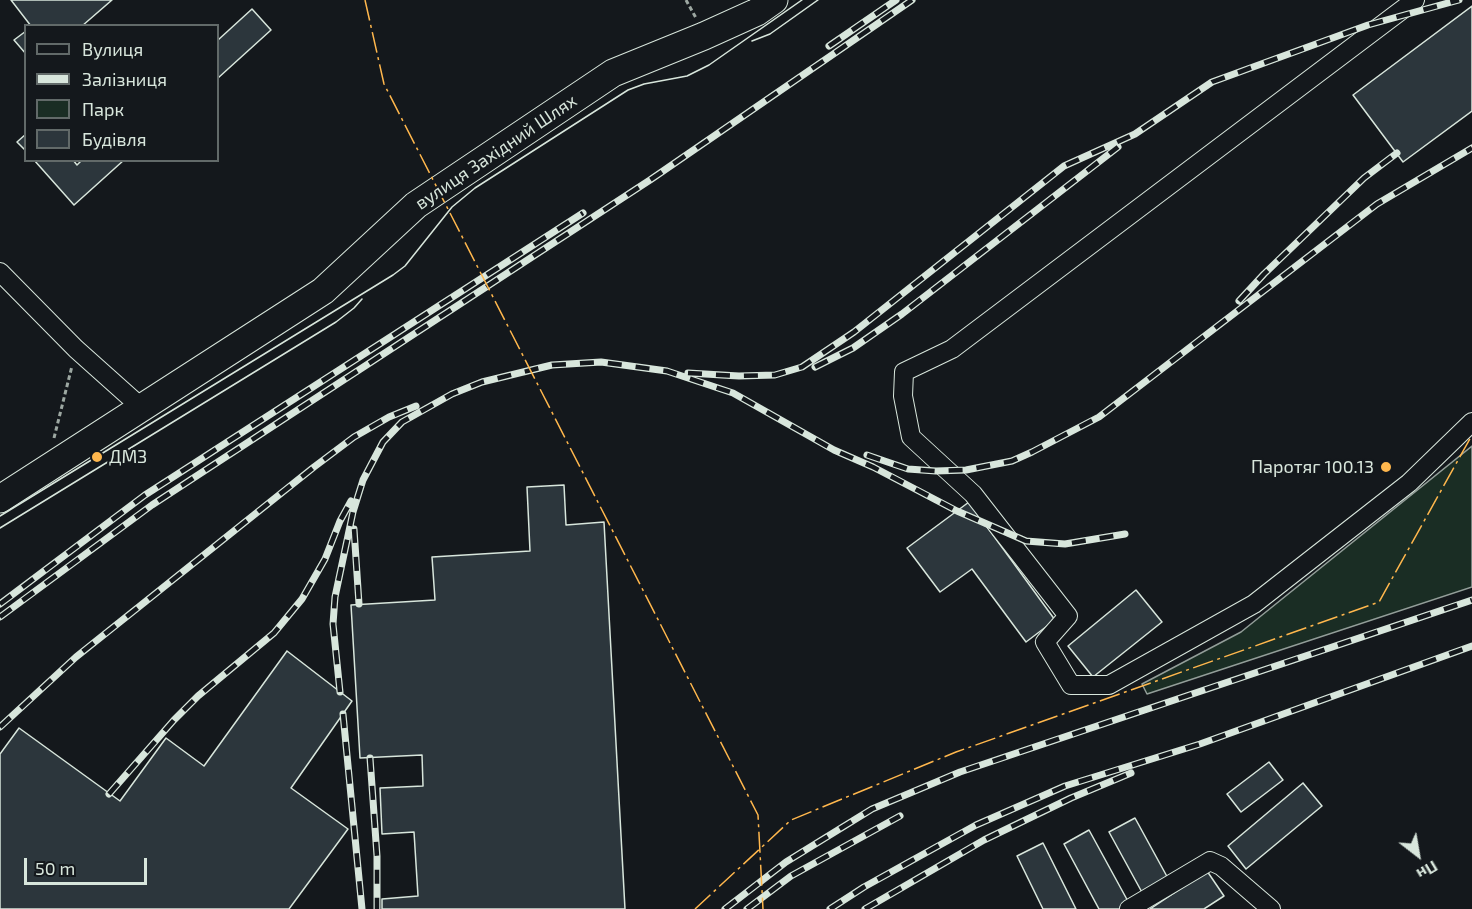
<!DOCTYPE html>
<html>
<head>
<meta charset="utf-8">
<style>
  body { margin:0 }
  #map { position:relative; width:1472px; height:909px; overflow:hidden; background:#14181c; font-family:"Exo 2",sans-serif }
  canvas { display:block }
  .legend { position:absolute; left:24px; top:24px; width:195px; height:138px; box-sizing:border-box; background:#14181c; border:2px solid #626a69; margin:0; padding:8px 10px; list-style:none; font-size:18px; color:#d8e6dc }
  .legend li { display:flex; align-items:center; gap:12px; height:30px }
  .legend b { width:30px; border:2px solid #626a69 }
  .north { position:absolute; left:1388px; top:825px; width:60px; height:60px; -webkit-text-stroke:4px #14181c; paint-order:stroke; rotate:149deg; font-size:16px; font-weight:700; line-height:24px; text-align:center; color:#d8e6dc }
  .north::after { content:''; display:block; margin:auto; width:21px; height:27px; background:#d8e6dc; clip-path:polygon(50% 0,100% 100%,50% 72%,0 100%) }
  .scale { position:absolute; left:24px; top:858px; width:123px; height:27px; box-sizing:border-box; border:3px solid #d8e6dc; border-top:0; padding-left:8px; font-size:18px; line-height:21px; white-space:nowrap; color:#d8e6dc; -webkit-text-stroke:4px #14181c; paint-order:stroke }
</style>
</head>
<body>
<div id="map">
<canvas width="1472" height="909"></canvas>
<ul class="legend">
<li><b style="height:8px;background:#14181c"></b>Вулиця</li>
<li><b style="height:8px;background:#d8e6dc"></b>Залізниця</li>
<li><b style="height:16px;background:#1a2d24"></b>Парк</li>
<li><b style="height:16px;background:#2c363c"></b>Будівля</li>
</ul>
<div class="north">Пн</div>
<div class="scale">50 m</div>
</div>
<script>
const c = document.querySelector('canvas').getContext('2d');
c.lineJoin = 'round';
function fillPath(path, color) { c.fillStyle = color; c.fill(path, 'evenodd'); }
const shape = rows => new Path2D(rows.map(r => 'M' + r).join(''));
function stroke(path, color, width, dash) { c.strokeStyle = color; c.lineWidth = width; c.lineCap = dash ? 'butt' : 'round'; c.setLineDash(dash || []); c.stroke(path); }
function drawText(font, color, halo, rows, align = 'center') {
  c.font = font + ' "Exo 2",sans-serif'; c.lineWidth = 4.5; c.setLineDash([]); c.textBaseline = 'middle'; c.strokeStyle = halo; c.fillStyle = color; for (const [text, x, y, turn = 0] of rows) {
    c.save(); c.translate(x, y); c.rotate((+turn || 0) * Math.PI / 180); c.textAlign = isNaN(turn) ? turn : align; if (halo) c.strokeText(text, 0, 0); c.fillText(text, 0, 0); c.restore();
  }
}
const green = shape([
  [1472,446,1472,587,1147,694,1142,684,1241,632,1472,446]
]);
const building = shape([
  [11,0,112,0,82,26,31,26,11,0],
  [1472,6,1472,111,1403,162,1353,95,1472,6],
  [252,9,271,30,218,78,218,40,252,9],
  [26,31,26,54,14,40,26,31],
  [26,134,26,151,17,142,26,134],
  [34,160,73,160,77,165,82,160,124,160,74,205,34,160],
  [564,485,566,525,604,522,625,909,382,909,382,899,418,896,414,832,382,834,380,788,423,786,422,755,360,758,351,605,435,600,432,557,530,551,527,487,564,485],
  [969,502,1055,620,1026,642,972,569,940,592,907,548,969,502],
  [1136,590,1162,622,1093,677,1068,646,1136,590],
  [287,651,352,701,291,788,348,829,289,909,0,909,0,754,19,728,120,801,166,738,204,766,287,651],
  [1269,762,1283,780,1241,812,1227,794,1269,762],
  [1303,783,1322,806,1246,869,1228,846,1303,783],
  [1135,818,1170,882,1144,896,1109,832,1135,818],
  [1089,830,1130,905,1122,909,1099,909,1064,844,1089,830],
  [1043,843,1076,909,1043,909,1017,856,1043,843],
  [1207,871,1224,896,1204,909,1150,909,1207,871]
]);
const path = shape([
  [686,0,696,18],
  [54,438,72,366]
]);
const minor = shape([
  [1415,0,952,349,904,372,903,396,911,437,973,494,1068,616,1045,642,1071,685,1109,685,1254,604,1409,483,1472,422],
  [0,272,76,349,142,408],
  [1129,909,1210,861,1221,866,1271,909]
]);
const highway = shape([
  [0,499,323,291,416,205,613,73,704,36,757,12,774,0]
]);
const tram = shape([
  [752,41,770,34,818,0],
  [0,516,393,275,405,266,452,207,475,188,628,90,644,84,687,76,709,65,802,0],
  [0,528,336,322,354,308,362,299]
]);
const rail = shape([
  [829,46,896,0],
  [1239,301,1264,274,1364,178,1397,153],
  [815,367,853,348,902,314,1118,147],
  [688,373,739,376,775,375,802,367,854,332,1064,166,1135,134,1212,82,1368,25,1459,0],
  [867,455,908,469,936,471,966,470,1012,461,1032,452,1099,417,1377,204,1472,148],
  [354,529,359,604],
  [0,604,145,495,583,213],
  [0,617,152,505,650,180,912,0],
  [340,692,333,624,335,597,353,512,363,480,383,442,402,422,452,394,482,382,552,365,601,362,667,371,733,393,834,450,873,467,957,511,1026,541,1065,544,1125,534],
  [343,714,362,909],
  [0,727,76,657,314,467,354,437,389,417,416,406],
  [370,758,377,856,377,909],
  [109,794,174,720,198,696,274,633,302,599,325,559,340,521,351,501],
  [725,909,786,862,872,809,960,772,1472,600],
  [747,909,791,876,900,816],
  [830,909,864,887,976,825,1065,786,1200,744,1472,646],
  [865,909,984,840,1071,798,1131,773]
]);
const power = shape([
  [365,0,384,84,758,815,763,909],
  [695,909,791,820,956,752,1379,602,1472,435]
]);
const markers = [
  [97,457,6,"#ffb74d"],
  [1386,467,6,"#ffb74d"]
];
const streetNames = [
  ["вулиця Західний Шлях",496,152,-34]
];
const poiNames = [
  ["ДМЗ",109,457],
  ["Паротяг 100.13",1374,467,"right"]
];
fillPath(green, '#1a2d24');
stroke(green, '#939e99', 1.5);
fillPath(building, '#2c363c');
stroke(building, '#d8e6dc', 1.5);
stroke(minor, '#d8e6dc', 20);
stroke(highway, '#d8e6dc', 29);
stroke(path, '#9da8a2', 3, [4.5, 3]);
stroke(minor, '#14181c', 18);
stroke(highway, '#14181c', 27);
stroke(tram, '#d8e6dc', 1.5);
stroke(rail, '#d8e6dc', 7);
stroke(rail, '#14181c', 4.5, [14]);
stroke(power, '#ffb74d', 1.5, [21, 4.5, 3, 4.5]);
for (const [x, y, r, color] of markers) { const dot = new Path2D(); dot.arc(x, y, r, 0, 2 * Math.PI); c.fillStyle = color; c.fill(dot); stroke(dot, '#14181c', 2); }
drawText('18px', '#d8e6dc', '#14181c', streetNames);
drawText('18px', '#d8e6dc', '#14181c', poiNames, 'left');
</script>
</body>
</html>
